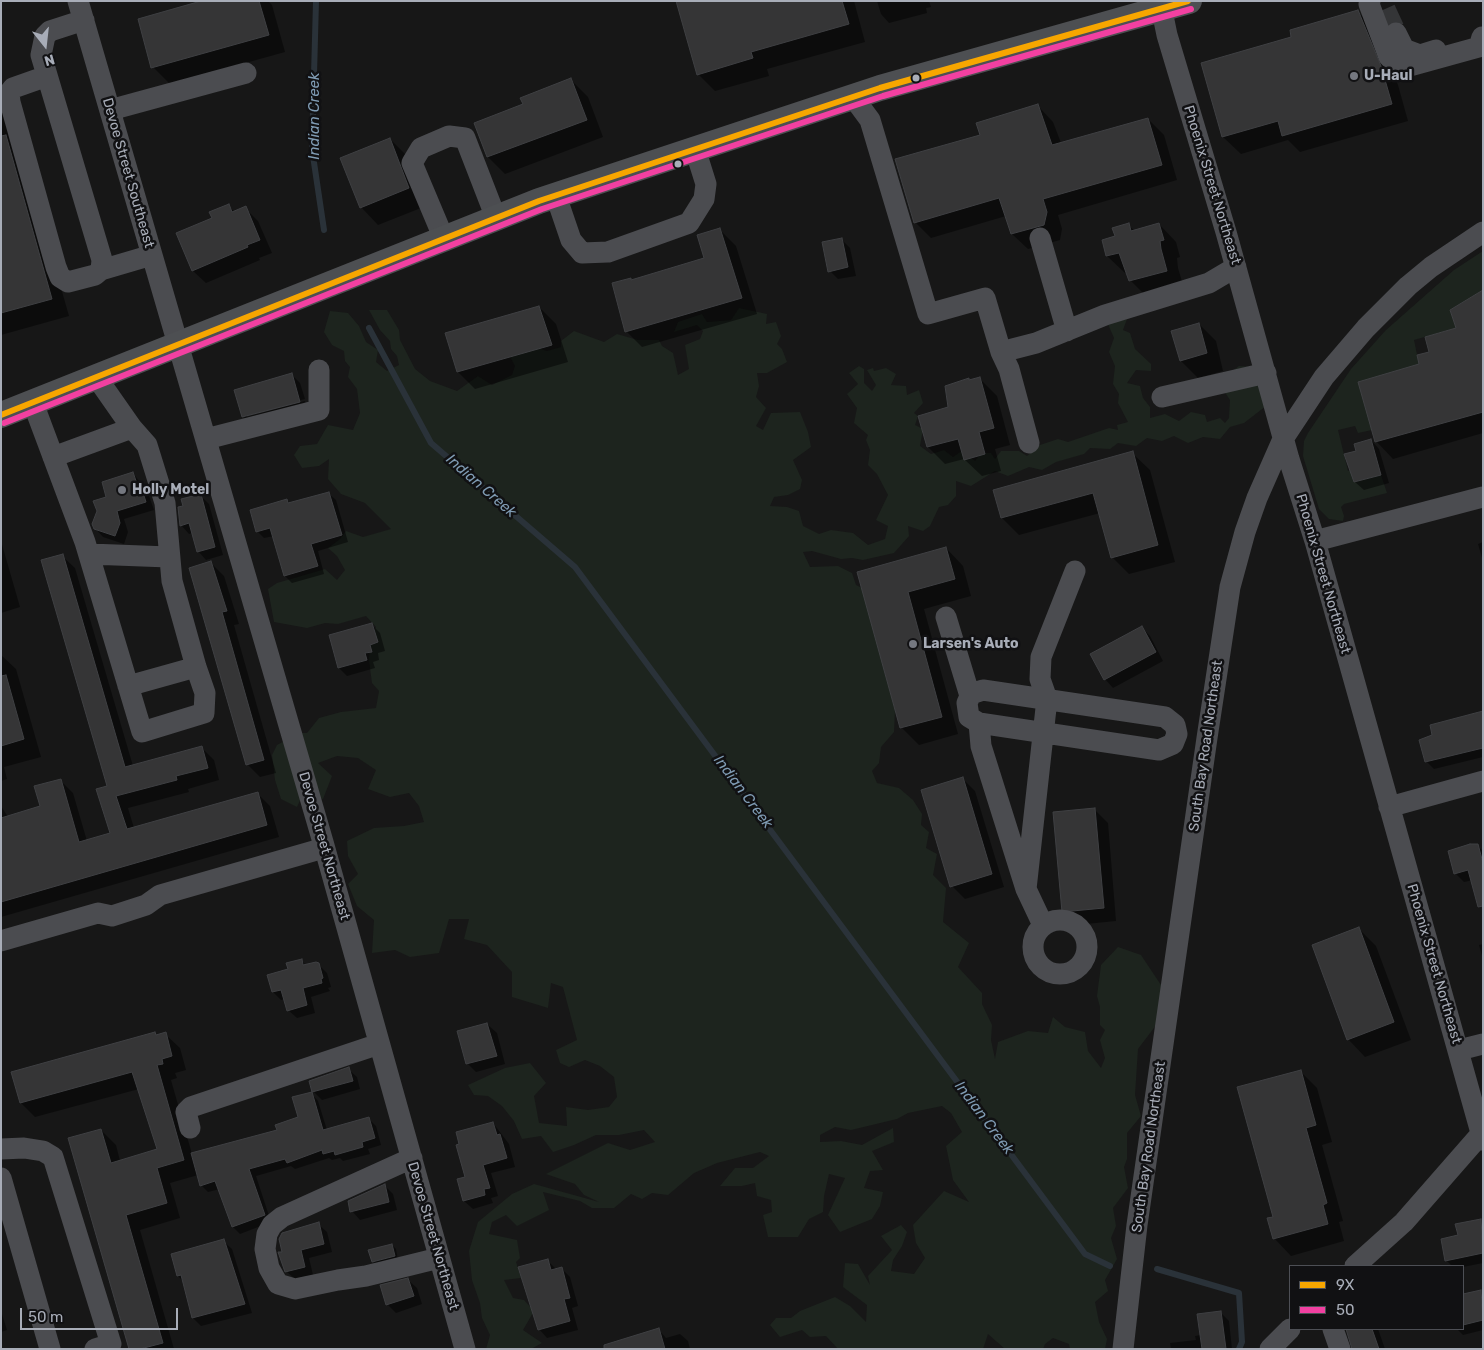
<!DOCTYPE html>
<html>
<head>
<meta charset="utf-8">
<style>
  body { margin:0 }
  #map { position:relative; width:1484px; height:1350px; overflow:hidden; background:#171717; font-family:Rubik,sans-serif }
  canvas { display:block }
  .frame { position:absolute; inset:0; border:2px solid #a8adb8; pointer-events:none }
  .legend { position:absolute; left:1289px; top:1265px; width:175px; height:65px; box-sizing:border-box; background:#111113; border:1px solid #4d4f55; margin:0; padding:6px 9px; list-style:none; font-size:15px; color:#a8adb8 }
  .legend li { display:flex; align-items:center; gap:10px; height:25px }
  .legend b { width:25px; border:1px solid #4d4f55 }
  .north { position:absolute; left:20px; top:20px; width:50px; height:50px; -webkit-text-stroke:4px #111113; paint-order:stroke; rotate:164deg; font-size:14px; font-weight:700; line-height:20px; text-align:center; color:#a8adb8 }
  .north::after { content:''; display:block; margin:auto; width:18px; height:22px; background:#a8adb8; clip-path:polygon(50% 0,100% 100%,50% 72%,0 100%) }
  .scale { position:absolute; left:20px; top:1308px; width:158px; height:22px; box-sizing:border-box; border:2px solid #a8adb8; border-top:0; padding-left:6px; font-size:15px; line-height:18px; white-space:nowrap; color:#a8adb8; -webkit-text-stroke:4px #111113; paint-order:stroke }
</style>
</head>
<body>
<div id="map">
<canvas width="1484" height="1350"></canvas>
<div class="frame"></div>
<ul class="legend">
<li><b style="height:6px;background:#f7a600"></b>9X</li>
<li><b style="height:6px;background:#f240a1"></b>50</li>
</ul>
<div class="north">N</div>
<div class="scale">50 m</div>
</div>
<script>
const c = document.querySelector('canvas').getContext('2d');
c.lineJoin = 'round';
function fillPath(path, color) { c.fillStyle = color; c.fill(path, 'evenodd'); }
const shape = rows => new Path2D(rows.map(r => 'M' + r).join(''));
function stroke(path, color, width, dash) { c.strokeStyle = color; c.lineWidth = width; c.lineCap = dash ? 'butt' : 'round'; c.setLineDash(dash || []); c.stroke(path); }
function drawText(font, color, halo, rows, align = 'center') {
  c.font = font + ' Rubik,sans-serif'; c.lineWidth = 5; c.setLineDash([]); c.textBaseline = 'middle'; c.strokeStyle = halo; c.fillStyle = color; for (const [text, x, y, turn = 0] of rows) {
    c.save(); c.translate(x, y); c.rotate((+turn || 0) * Math.PI / 180); c.textAlign = isNaN(turn) ? turn : align; if (halo) c.strokeText(text, 0, 0); c.fillText(text, 0, 0); c.restore();
  }
}
const green = shape([
  [1483,251,1483,290,1450,310,1456,328,1414,340,1419,364,1372,430,1358,433,1355,426,1338,430,1348,471,1351,470,1354,482,1381,475,1387,493,1344,504,1341,507,1344,516,1343,521,1329,519,1319,509,1303,456,1304,441,1308,433,1351,369,1386,330,1454,270],
  [739,308,767,314,766,324,776,322,781,336,777,344,782,349,787,362,767,373,757,373,759,386,756,397,766,408,756,426,763,430,771,413,800,412,808,432,811,447,793,460,802,480,800,489,788,495,774,497,770,506,787,507,799,511,803,526,819,534,831,530,853,533,868,545,885,539,888,526,876,520,888,495,877,474,868,465,870,450,866,440,868,435,854,423,857,408,847,394,858,384,849,373,859,366,864,369,864,383,872,391,876,385,867,370,873,368,874,371,886,368,896,374,891,385,906,386,907,395,919,390,923,403,914,413,918,416,915,425,923,429,920,446,931,454,944,450,953,457,963,450,975,461,981,453,991,453,995,459,1001,451,1019,451,1027,456,1040,445,1058,439,1068,442,1109,428,1118,430,1117,425,1128,422,1118,403,1119,394,1113,384,1115,366,1109,352,1114,338,1107,322,1127,319,1123,330,1130,333,1135,349,1151,364,1151,371,1136,370,1127,383,1140,386,1143,398,1150,407,1150,418,1165,414,1179,421,1191,412,1205,415,1207,422,1220,418,1225,423,1229,418,1230,400,1222,388,1224,377,1239,366,1256,367,1279,396,1244,423,1230,427,1220,439,1203,437,1188,443,1174,436,1162,441,1147,438,1136,446,1118,443,1110,449,1090,448,1084,454,1056,462,1042,470,1029,467,1008,476,995,471,971,486,956,481,956,496,948,505,939,507,930,526,923,531,908,526,909,536,894,553,863,560,852,558,841,559,812,551,803,552,810,567,838,566,852,573,856,585,862,588,884,646,884,670,895,710,894,732,881,747,879,763,872,771,877,783,899,788,913,800,922,814,921,825,929,832,926,848,937,854,933,875,946,888,943,922,969,943,958,967,982,993,982,1004,992,1025,991,1040,995,1059,998,1042,1028,1031,1048,1033,1053,1017,1065,1027,1085,1032,1088,1051,1101,1068,1105,1058,1100,1040,1105,1030,1100,1025,1100,1007,1097,996,1101,965,1118,947,1141,955,1165,991,1163,1016,1138,1049,1135,1095,1141,1116,1127,1133,1127,1159,1124,1167,1128,1188,1113,1208,1116,1226,1111,1238,1117,1259,1105,1280,1108,1291,1095,1302,1099,1322,1107,1339,1105,1349,1070,1349,1069,1344,1053,1338,1045,1344,1043,1349,1005,1349,988,1334,983,1349,838,1349,826,1336,810,1337,802,1330,780,1337,770,1325,776,1318,791,1318,800,1311,835,1297,850,1306,866,1322,867,1305,843,1287,845,1263,858,1264,870,1285,868,1276,892,1250,881,1236,901,1225,907,1232,902,1246,893,1260,891,1271,914,1274,925,1258,916,1243,913,1225,944,1191,969,1202,953,1180,946,1146,962,1132,951,1113,942,1106,908,1113,897,1119,851,1130,835,1127,820,1135,820,1142,841,1141,862,1145,893,1128,894,1142,872,1151,883,1170,870,1171,864,1188,883,1192,880,1206,872,1219,840,1232,828,1215,845,1178,829,1174,824,1196,823,1212,809,1219,798,1237,768,1237,763,1215,772,1212,771,1200,757,1196,755,1183,742,1186,720,1186,735,1168,753,1168,769,1156,760,1152,717,1163,694,1173,668,1195,652,1193,642,1199,631,1194,614,1208,592,1208,580,1201,543,1192,549,1210,517,1226,506,1215,492,1222,489,1234,517,1240,520,1258,516,1262,521,1278,504,1280,513,1298,524,1300,534,1311,523,1330,542,1343,531,1349,486,1349,490,1335,482,1318,480,1303,472,1280,469,1251,478,1222,512,1194,534,1184,599,1202,584,1195,575,1184,546,1174,608,1143,630,1150,655,1142,644,1130,619,1135,596,1135,574,1145,553,1152,541,1136,522,1139,514,1121,502,1106,488,1096,474,1095,468,1085,505,1068,530,1063,546,1083,534,1096,539,1123,567,1126,566,1107,588,1110,609,1107,617,1097,614,1077,600,1066,585,1060,569,1067,560,1063,556,1050,577,1040,563,987,551,983,548,1008,512,997,512,972,487,945,464,939,469,919,449,919,439,953,410,957,395,950,372,953,374,920,357,906,348,884,358,874,348,856,347,841,374,828,404,826,424,822,419,806,409,793,390,797,368,789,376,770,358,758,337,756,318,763,332,776,323,799,302,796,297,807,281,799,275,780,272,755,277,745,299,733,307,733,319,718,341,712,376,708,379,691,372,683,369,661,370,640,376,627,366,616,338,624,325,623,307,628,274,622,268,589,277,583,325,569,337,580,345,570,337,556,328,548,340,539,346,531,363,537,391,529,365,503,341,494,328,479,329,459,319,466,302,468,294,455,300,446,317,444,328,425,353,430,360,413,357,389,348,377,350,367,345,361,344,351,332,345,324,332,330,311,348,313,359,326,366,342,378,350,376,362,387,371,399,365,397,356,391,349,390,341,380,330,369,310,387,310,399,330,400,340,415,369,430,381,457,391,478,376,492,385,512,375,515,366,508,353,525,344,547,351,561,347,561,341,574,331,604,342,617,334,638,340,659,340,662,346,673,353,678,375,689,369,685,345,700,339,703,331,697,325,674,332,678,322,702,314,707,322,731,320]
]);
const shadow = shape([
  [205,1,268,1,272,5,285,52,170,84,153,67],
  [677,1,854,1,865,42,767,69,769,76,715,91,698,74],
  [877,1,929,1,931,7,926,8,927,13,889,23,881,14],
  [1358,12,1375,29,1398,85,1408,121,1300,152,1288,140,1241,154,1223,137,1293,37],
  [571,80,588,97,603,137,505,174,488,157],
  [1,90,6,95,69,316,1,335],
  [1038,106,1053,122,1061,143,1148,119,1164,135,1177,180,1058,215,1062,229,1060,240,1028,249,1012,234,1006,216,931,238,915,222,981,135],
  [390,139,407,156,426,206,378,225,361,207],
  [228,206,235,212,245,208,258,221,272,253,259,258,260,260,206,283,193,271,178,234,213,219],
  [1159,224,1176,242,1180,257,1177,258,1178,268,1184,288,1148,298,1130,280,1127,272,1125,273,1107,256,1103,241,1116,237,1128,225,1135,231],
  [720,230,736,246,757,314,642,347,626,331,630,279,632,281,706,259],
  [842,240,850,248,856,276,838,279,830,271],
  [1483,292,1483,433,1393,459,1376,441,1431,353,1457,328],
  [539,307,556,324,568,362,475,389,458,372],
  [1199,324,1216,341,1223,371,1198,378,1181,361],
  [292,375,300,383,305,399,247,414,247,417,305,401,308,410,251,425,243,416],
  [968,379,970,381,980,379,997,396,1010,445,995,449,1001,471,982,476,964,459,945,464,928,447],
  [1371,440,1379,449,1389,483,1364,490,1355,482,1345,455,1357,452],
  [1132,453,1150,470,1175,562,1129,574,1112,557,1100,513,1019,535,1002,518,995,491],
  [133,473,148,493,154,510,124,519,128,532,124,544,103,537,95,528,108,497],
  [328,493,336,500,348,542,318,551,324,574,292,583,285,576,274,536,264,538,257,531,287,500,291,504],
  [200,495,209,504,223,555,206,560,198,551,193,533,189,534,181,525,184,506],
  [1,541,20,607,1,613],
  [1483,542,1483,561,1478,544],
  [946,548,963,566,971,596,924,609,958,734,919,745,902,728,859,572],
  [62,556,75,568,133,766,201,747,214,760,219,780,188,789,189,792,128,808,134,828,257,793,270,806,279,837,1,917,1,806,8,817,42,807,60,780,73,793,87,841,112,834,109,787],
  [211,563,224,576,239,624,234,625,276,773,260,777,247,764],
  [372,625,380,633,385,651,378,653,379,660,373,662,375,668,347,676,339,668,331,636],
  [1142,628,1150,636,1163,661,1113,688,1105,679],
  [1,655,16,669,41,757,4,767,7,779,1,781],
  [1483,713,1483,757,1434,769,1426,761],
  [962,778,975,791,1004,887,965,899,952,886],
  [1095,810,1108,823,1116,921,1076,925,1063,912],
  [1477,845,1483,851,1483,878,1464,882,1456,874,1449,852],
  [1359,929,1376,946,1411,1040,1365,1057,1348,1039],
  [1483,944,1483,959,1479,945],
  [301,960,307,966,318,964,327,973,331,987,328,988,330,991,311,997,315,1013,297,1018,288,1010,285,999,281,1000,273,992],
  [488,1025,497,1033,505,1064,476,1072,467,1063,459,1032],
  [154,1033,157,1036,165,1034,180,1048,186,1070,175,1073,177,1078,171,1080,192,1154,278,1131,300,1117,311,1093,318,1101,327,1130,369,1119,376,1126,381,1145,368,1149,370,1154,343,1161,340,1158,332,1160,329,1158,295,1169,291,1166,256,1176,271,1222,240,1234,233,1227,220,1189,208,1192,201,1185,198,1175,170,1183,180,1218,140,1230,174,1349,130,1349,101,1130,116,1145,120,1161,158,1150,139,1089,35,1117,21,1103],
  [348,1069,357,1077,360,1089,322,1100,313,1091],
  [1300,1071,1317,1088,1332,1142,1322,1145,1343,1221,1339,1222,1344,1241,1291,1256,1274,1238,1274,1218],
  [493,1123,509,1144,515,1167,491,1173,498,1196,491,1198,493,1203,473,1209,464,1201,458,1180,466,1177],
  [385,1186,393,1194,397,1210,360,1220,352,1211],
  [1480,1220,1483,1223,1483,1263,1463,1267,1452,1266,1446,1260,1459,1236],
  [318,1224,327,1232,332,1252,309,1258,313,1275,295,1279,286,1271,283,1252],
  [223,1241,232,1249,252,1313,201,1326,193,1318,183,1281,178,1276,172,1255],
  [392,1245,396,1249,398,1260,377,1265,373,1261],
  [548,1261,557,1270,562,1269,570,1277,578,1306,572,1308,578,1330,547,1338,539,1329],
  [408,1280,417,1288,422,1304,396,1313,388,1305,381,1286],
  [1480,1291,1483,1294,1483,1330,1463,1335,1457,1329,1463,1329,1463,1295],
  [1,1311,7,1330,1,1332],
  [1221,1313,1229,1321,1232,1349,1171,1349,1170,1343,1196,1340,1195,1336,1201,1335],
  [658,1329,666,1338,680,1334,688,1341,690,1349,629,1349],
  [1346,1329,1378,1329,1385,1349,1353,1349]
]);
const stream = shape([
  [316,1,312,149,324,230],
  [369,328,431,443,575,567,1085,1254,1110,1266],
  [1157,1269,1239,1293,1242,1342,1239,1349]
]);
const building = shape([
  [201,1,259,1,269,35,151,68,138,19,201,1],
  [676,1,842,1,849,24,751,52,753,58,697,75,676,1],
  [1358,10,1381,66,1392,104,1282,136,1278,121,1222,137,1201,63,1291,37,1290,30,1358,10],
  [571,78,587,120,487,157,474,123,523,104,520,98,571,78],
  [1038,104,1052,145,1148,118,1162,165,1043,199,1047,212,1044,225,1011,234,999,198,914,223,895,159,980,135,976,123,1038,104],
  [6,135,52,299,1,313,1,136,6,135],
  [390,138,409,188,360,208,340,158,390,138],
  [229,204,232,212,246,206,260,240,247,245,248,247,192,271,176,233,212,218,209,212,229,204],
  [1129,223,1131,231,1159,223,1164,240,1160,241,1161,249,1167,271,1129,281,1119,253,1106,256,1102,240,1115,236,1112,228,1129,223],
  [720,228,742,298,625,332,612,283,631,278,631,280,704,258,697,235,720,228],
  [842,238,848,267,828,272,822,242,842,238],
  [1483,290,1483,412,1375,442,1358,382,1419,364,1417,355,1429,352,1425,337,1456,328,1450,310,1483,290],
  [539,306,552,345,457,372,445,333,539,306],
  [1199,323,1207,353,1180,361,1171,331,1199,323],
  [292,373,300,402,242,417,234,390,292,373],
  [980,377,994,428,979,432,985,454,964,460,958,439,927,447,918,416,948,407,945,386,969,378,969,380,980,377],
  [1371,439,1381,475,1354,482,1344,454,1356,451,1354,444,1371,439],
  [1133,451,1158,545,1111,558,1093,493,1001,518,993,490,1133,451],
  [133,472,137,484,140,483,146,502,117,511,120,523,115,536,94,529,92,524,97,511,93,501,106,497,102,482,133,472],
  [329,492,342,535,311,544,318,566,284,576,270,528,256,532,250,510,287,499,288,503,329,492],
  [201,494,215,547,197,552,189,523,180,526,178,507,183,506,181,499,201,494],
  [946,547,955,579,908,592,942,717,900,728,857,572,946,547],
  [63,554,125,767,202,746,208,768,176,776,177,780,116,796,127,829,258,792,267,825,1,902,1,818,40,806,34,786,61,779,79,842,110,833,96,789,107,786,41,560,63,554],
  [211,561,227,611,222,612,264,760,246,765,189,568,211,561],
  [372,623,378,642,370,645,372,652,365,653,367,660,338,668,329,635,372,623],
  [1142,626,1156,652,1104,680,1090,654,1142,626],
  [6,675,24,739,1,746,1,676,6,675],
  [1483,711,1483,748,1425,762,1419,740,1432,735,1430,725,1483,711],
  [963,777,992,874,950,887,921,790,963,777],
  [1095,808,1104,908,1062,912,1053,812,1095,808],
  [1470,844,1478,844,1483,863,1483,906,1478,907,1468,870,1454,874,1448,851,1470,844],
  [1359,927,1394,1022,1347,1040,1312,945,1359,927],
  [302,959,303,965,316,962,319,963,323,978,321,979,322,983,303,988,307,1005,287,1011,281,990,272,992,267,975,288,969,286,963,302,959],
  [487,1023,497,1056,466,1064,457,1031,487,1023],
  [155,1032,156,1035,166,1032,172,1056,162,1059,163,1064,157,1065,184,1160,157,1168,167,1203,126,1215,163,1343,140,1349,129,1349,68,1138,101,1129,111,1163,157,1149,132,1072,20,1103,11,1072,155,1032],
  [349,1067,353,1081,312,1092,309,1081,349,1067],
  [1301,1070,1316,1125,1306,1128,1327,1203,1323,1205,1328,1224,1273,1239,1267,1218,1273,1217,1237,1087,1301,1070],
  [312,1092,323,1130,369,1117,375,1138,362,1142,363,1147,335,1155,334,1151,323,1154,322,1150,287,1163,285,1159,249,1169,265,1215,232,1227,215,1181,200,1186,191,1153,277,1130,275,1125,298,1117,292,1097,312,1092],
  [493,1122,497,1135,500,1134,507,1158,483,1165,490,1188,484,1189,485,1195,463,1201,457,1179,465,1177,456,1145,459,1144,456,1132,493,1122],
  [385,1184,389,1202,350,1212,348,1201,385,1184],
  [1481,1219,1483,1253,1445,1261,1441,1239,1458,1235,1455,1224,1481,1219],
  [319,1222,324,1244,301,1250,305,1267,285,1272,278,1252,282,1252,279,1239,282,1233,319,1222],
  [224,1239,245,1304,192,1318,181,1275,177,1276,171,1254,224,1239],
  [392,1244,395,1256,372,1262,368,1250,392,1244],
  [548,1259,551,1270,562,1267,570,1298,564,1299,570,1321,538,1330,518,1267,548,1259],
  [408,1278,414,1296,386,1305,380,1285,408,1278],
  [1481,1290,1483,1320,1463,1325,1463,1294,1481,1290],
  [1221,1311,1226,1349,1202,1349,1197,1314,1221,1311],
  [659,1328,665,1349,604,1349,604,1345,659,1328],
  [1346,1329,1372,1329,1379,1349,1352,1349,1346,1329]
]);
const minorTunnel = shape([
  [1385,9,1396,33]
]);
const minor = shape([
  [78,1,323,842,465,1349],
  [1160,1,1167,35,1226,232,1289,459,1315,541,1483,1140],
  [1370,1,1369,4,1389,57,1403,68,1479,47,1482,37],
  [1396,33,1404,49,1420,55,1436,50],
  [47,76,13,88,9,93,10,102,56,267,60,277,68,282,95,275,101,270,102,260,41,55,45,36,50,31,84,20],
  [853,97,870,120,928,314,985,298,1001,352,1009,369,1029,443],
  [110,110,246,73],
  [556,196,571,240,582,253,608,252,689,223,704,199,706,184,695,149],
  [1040,238,1067,331],
  [444,239,412,163,421,148,449,136,465,138,496,218],
  [101,270,152,255],
  [1001,352,1036,343,1105,315,1209,283,1236,267],
  [1162,397,1266,373],
  [33,403,85,542,142,732,204,713,205,693,196,667,172,581,165,503,147,445,132,428,97,378],
  [206,439,319,410,319,370],
  [53,457,132,428],
  [1315,541,1483,497],
  [89,554,169,557],
  [946,617,970,696],
  [128,686,196,667],
  [983,690,1165,717,1175,725,1177,734,1173,744,1159,750,979,723,969,717,967,703,971,694,983,690],
  [979,723,981,746,1026,889,1043,925],
  [1389,807,1483,781],
  [1026,889,1047,699,1040,679,1041,657,1075,571],
  '1033 947a27 27 0 1 1 54 0a27 27 0 1 1-54 0Z',
  [1,941,98,913,112,916,146,905,160,895,324,848],
  [1459,1050,1483,1044],
  [190,1128,186,1112,191,1107,379,1044],
  [1,1149,24,1148,43,1151,53,1157,111,1344,95,1349],
  [412,1158,282,1217,272,1225,267,1234,265,1249,269,1268,278,1284,295,1289,338,1280,366,1276,439,1258],
  [1,1178,50,1349],
  [1355,1266,1404,1222,1481,1134],
  [1333,1329,1340,1349],
  [1123,1349,1137,1225,1207,738,1230,587,1245,532,1257,498,1283,439,1324,377,1366,328,1408,286,1431,267,1483,232],
  [1270,1349,1290,1329]
]);
const major = shape([
  [1,415,539,201,880,88,1189,1]
]);
const bus1 = shape([
  [1,415,539,201,880,88,1188,1]
]);
const bus2 = shape([
  [4,423,542,209,883,96,1191,9]
]);
const markers = [
  [1354,76,5,"#757880"],
  [916,78,4.5,"#a8adb8"],
  [678,164,4.5,"#a8adb8"],
  [122,490,5,"#757880"],
  [913,644,5,"#757880"]
];
const poiNames = [
  ["U-Haul",1364,76],
  ["Holly Motel",132,490],
  ["Larsen's Auto",923,644]
];
const streetNames = [
  ["Devoe Street Southeast",128,173,74],
  ["Phoenix Street Northeast",1212,185,73],
  ["Phoenix Street Northeast",1323,574,74],
  ["South Bay Road Northeast",1206,746,-82],
  ["Devoe Street Northeast",324,846,74],
  ["Phoenix Street Northeast",1434,964,74],
  ["South Bay Road Northeast",1149,1147,-82],
  ["Devoe Street Northeast",433,1236,74]
];
const waterNames = [
  ["Indian Creek",315,116,-90],
  ["Indian Creek",481,486,41],
  ["Indian Creek",743,792,53],
  ["Indian Creek",984,1118,53]
];
fillPath(green, '#1d241e');
fillPath(shadow, '#0007');
stroke(stream, '#2a3239', 6);
fillPath(building, '#353536');
stroke(building, '#3f4043', 1);
stroke(minorTunnel, '#343537', 21, [21, 11]);
stroke(minor, '#4b4c50', 21);
stroke(major, '#4d4f52', 26);
stroke(bus1, '#f7a600', 6);
stroke(bus2, '#f240a1', 6);
for (const [x, y, r, color] of markers) { const dot = new Path2D(); dot.arc(x, y, r, 0, 2 * Math.PI); c.fillStyle = color; c.fill(dot); stroke(dot, '#111113', 2); }
drawText('bold 14px', '#a8adb8', '#111113', poiNames, 'left');
drawText('14px', '#a8adb8', '#111113', streetNames);
drawText('italic 15px', '#7f9bb3', '#111113', waterNames);
</script>
</body>
</html>
